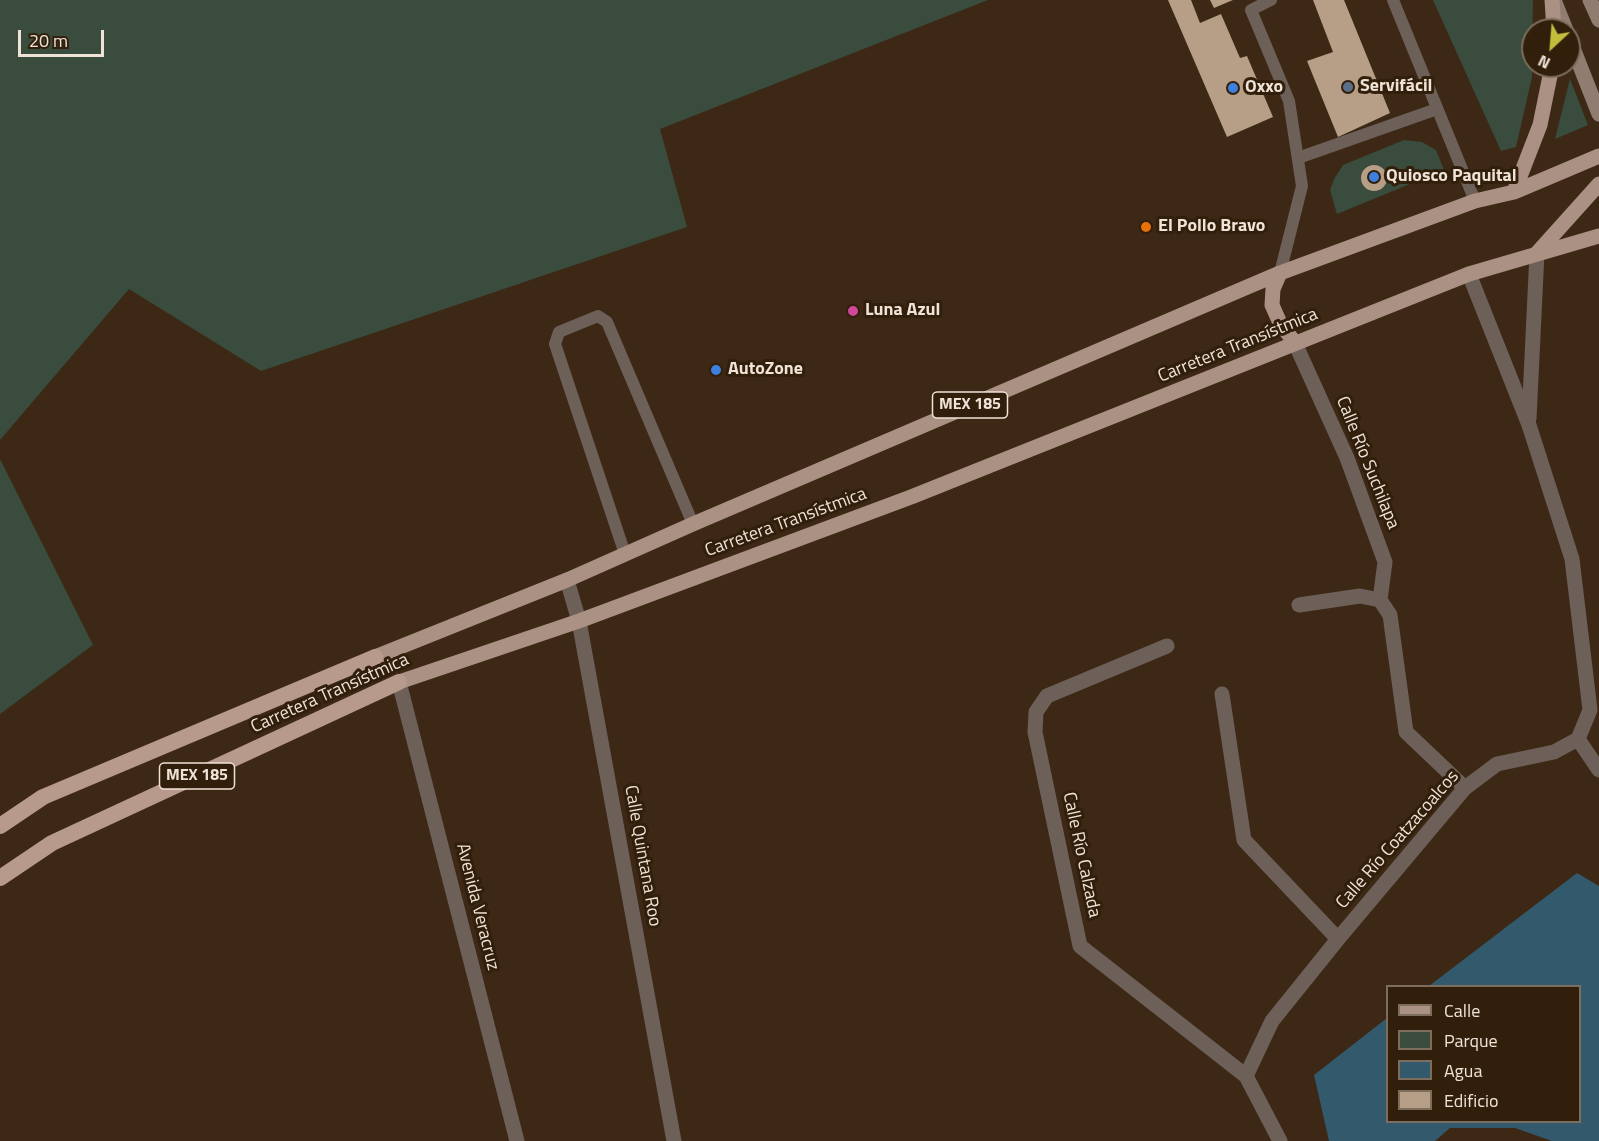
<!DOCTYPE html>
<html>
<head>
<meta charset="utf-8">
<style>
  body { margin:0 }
  #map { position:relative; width:1599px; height:1141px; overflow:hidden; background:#3c2815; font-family:"Titillium Web",sans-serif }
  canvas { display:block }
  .legend { position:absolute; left:1386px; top:985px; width:195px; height:138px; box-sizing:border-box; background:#311f0b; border:2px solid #7d6d5d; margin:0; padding:8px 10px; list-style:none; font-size:18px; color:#efe2d7 }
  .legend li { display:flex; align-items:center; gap:12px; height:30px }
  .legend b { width:30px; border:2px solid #7d6d5d }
  .north { position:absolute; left:1521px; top:18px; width:60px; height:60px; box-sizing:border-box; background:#311f0b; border:2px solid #7d6d5d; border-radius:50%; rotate:206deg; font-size:16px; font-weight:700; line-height:24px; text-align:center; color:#efe2d7 }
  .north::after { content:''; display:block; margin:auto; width:21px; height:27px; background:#c3bd3e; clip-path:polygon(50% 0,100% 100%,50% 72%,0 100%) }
  .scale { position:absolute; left:18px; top:30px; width:86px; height:27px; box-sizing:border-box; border:3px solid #efe2d7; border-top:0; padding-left:8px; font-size:18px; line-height:21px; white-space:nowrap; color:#efe2d7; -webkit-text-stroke:4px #311f0b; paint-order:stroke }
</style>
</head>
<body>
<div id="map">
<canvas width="1599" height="1141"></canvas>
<ul class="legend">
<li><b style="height:8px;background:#ab9184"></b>Calle</li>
<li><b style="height:16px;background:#3a4c3d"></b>Parque</li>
<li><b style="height:16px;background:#33596d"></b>Agua</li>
<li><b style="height:16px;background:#b69e87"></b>Edificio</li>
</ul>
<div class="north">N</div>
<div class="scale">20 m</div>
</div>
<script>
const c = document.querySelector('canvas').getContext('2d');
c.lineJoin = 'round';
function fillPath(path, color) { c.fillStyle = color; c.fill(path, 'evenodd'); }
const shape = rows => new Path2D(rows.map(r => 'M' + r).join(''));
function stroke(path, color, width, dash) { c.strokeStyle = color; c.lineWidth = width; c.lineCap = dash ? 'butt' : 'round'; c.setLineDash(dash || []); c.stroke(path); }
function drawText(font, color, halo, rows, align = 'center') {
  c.font = font + ' "Titillium Web",sans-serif'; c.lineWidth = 6; c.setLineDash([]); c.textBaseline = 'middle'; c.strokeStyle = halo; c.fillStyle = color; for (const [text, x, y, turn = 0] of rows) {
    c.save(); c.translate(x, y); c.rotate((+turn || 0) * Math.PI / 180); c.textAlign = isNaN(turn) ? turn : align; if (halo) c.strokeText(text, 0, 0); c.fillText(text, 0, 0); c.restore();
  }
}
const green = shape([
  [0,0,988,0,660,129,687,227,261,371,129,289,0,440],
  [1433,0,1533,0,1532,77,1516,147,1501,151],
  [1570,79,1588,125,1555,139],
  [1404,140,1422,142,1436,150,1444,170,1337,214,1330,190,1334,179,1343,165],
  [0,459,93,645,0,714]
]);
const water = shape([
  [1577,873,1599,886,1599,1141,1552,1141,1515,1128,1450,1128,1435,1141,1329,1141,1314,1075,1387,1018,1388,1122,1580,1122,1580,986,1429,986]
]);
const building = shape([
  [1168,0,1191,0,1200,23,1221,14,1240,58,1247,56,1273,117,1227,137],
  [1210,0,1233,0,1214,8],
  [1313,0,1344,0,1390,113,1338,137,1307,61,1333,52],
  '1361 178a13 13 0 1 1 26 0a13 13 0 1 1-26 0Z'
]);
const service = shape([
  [1271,0,1251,10,1289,101,1302,186,1280,273],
  [1393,0,1475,201],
  [1298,158,1437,109],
  [625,554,555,344,559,332,598,316,607,322,693,524]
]);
const minor = shape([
  [1295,343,1347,458,1385,562,1380,600],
  [1529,419,1537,253],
  [567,580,579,621,674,1141],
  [1299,605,1360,596,1380,600,1390,615,1406,732,1465,788],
  [1167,646,1047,696,1036,712,1035,732,1080,946,1246,1076],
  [1222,694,1244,840,1338,939],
  [1578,739,1599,770],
  [1280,1141,1246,1076,1272,1021,1338,939,1465,788,1497,764,1554,752,1578,739,1590,710,1572,559,1529,425,1469,274]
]);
const tertiary = shape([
  [399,682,517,1141]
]);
const secondary = shape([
  [1554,0,1566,30],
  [1590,0,1599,20],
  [1569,38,1599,114]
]);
const primary = shape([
  [1552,0,1554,30],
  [1514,192,1540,125,1552,66],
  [1537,253,1599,184],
  [1280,273,1273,289,1272,305,1280,323,1295,343],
  [375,657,567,580,693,524,1280,273,1475,201,1514,192,1599,156],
  [399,682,579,621,911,497,1469,274,1599,236]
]);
const trunk = shape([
  [0,826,43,797,375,657],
  [0,878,52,843,399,682]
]);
const markers = [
  [1348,87,6,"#5c6f8a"],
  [1233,88,6,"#3f7fe0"],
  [1374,177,6,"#3f7fe0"],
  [1146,227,6,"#e8710a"],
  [853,311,6,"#d1479c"],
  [716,370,6,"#3f7fe0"]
];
const shields = [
  [970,405,75],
  [197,776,75]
];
const shieldNames = [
  ["MEX 185",970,405],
  ["MEX 185",197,776]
];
const poiNames = [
  ["Servifácil",1360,87],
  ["Oxxo",1245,88],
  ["Quiosco Paquital",1386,177],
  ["El Pollo Bravo",1158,227],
  ["Luna Azul",865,311],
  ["AutoZone",728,370]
];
const streetNames = [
  ["Carretera Transístmica",1238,346,-22],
  ["Calle Río Suchilapa",1367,463,68],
  ["Carretera Transístmica",786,523,-20],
  ["Carretera Transístmica",330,694,-24],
  ["Calle Río Coatzacoalcos",1398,840,-49],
  ["Calle Río Calzada",1081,855,78],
  ["Calle Quintana Roo",642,856,80],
  ["Avenida Veracruz",477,907,76]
];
fillPath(green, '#3a4c3d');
fillPath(water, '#33596d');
fillPath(building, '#b69e87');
stroke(service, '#6c6059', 12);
stroke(minor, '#6c6059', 15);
stroke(tertiary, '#6c6059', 15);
stroke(secondary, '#907c71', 15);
stroke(primary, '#ab9184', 15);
stroke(trunk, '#b89a8c', 16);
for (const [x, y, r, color] of markers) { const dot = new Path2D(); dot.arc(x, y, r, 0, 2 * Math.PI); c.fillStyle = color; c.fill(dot); stroke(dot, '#311f0b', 2); }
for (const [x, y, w] of shields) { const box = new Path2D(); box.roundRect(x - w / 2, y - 13, w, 26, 4.5); c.fillStyle = '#311f0b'; c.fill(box); stroke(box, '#efe2d7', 1.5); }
drawText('bold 16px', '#efe2d7', null, shieldNames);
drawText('bold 18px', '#efe2d7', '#311f0b', poiNames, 'left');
drawText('18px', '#efe2d7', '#311f0b', streetNames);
</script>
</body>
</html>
